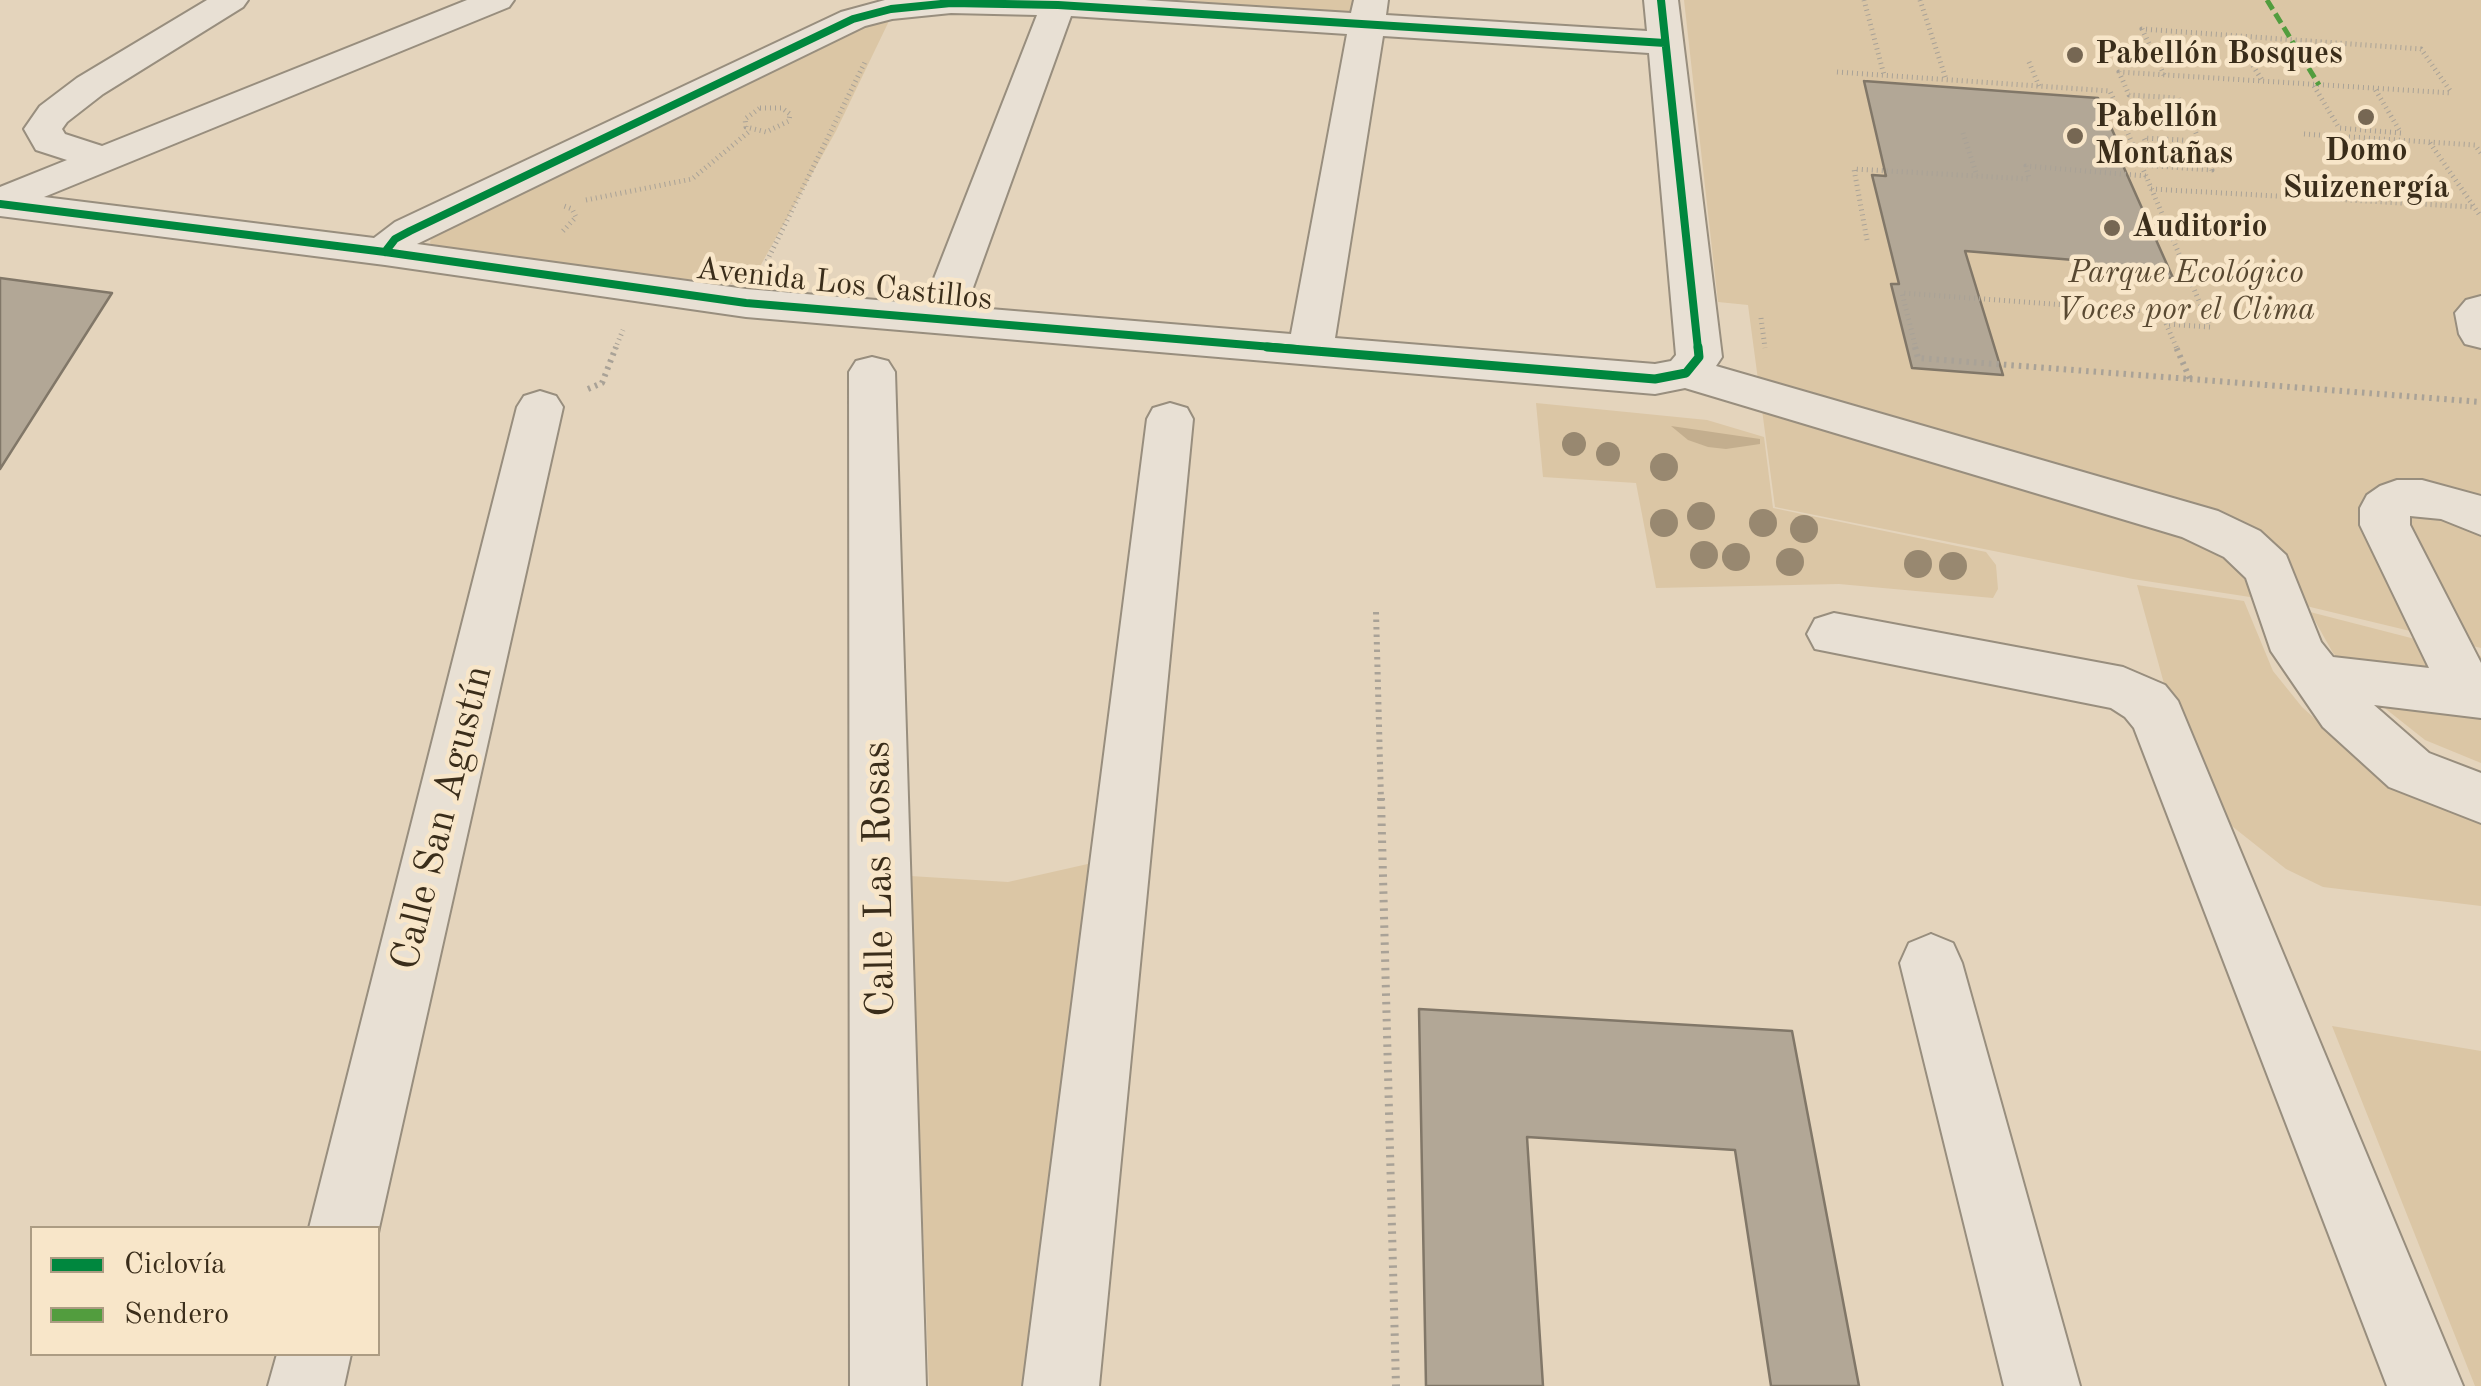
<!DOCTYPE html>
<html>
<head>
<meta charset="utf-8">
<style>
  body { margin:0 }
  #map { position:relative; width:2481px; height:1386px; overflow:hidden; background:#e4d4bc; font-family:"Old Standard TT",serif }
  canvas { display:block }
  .legend { position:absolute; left:30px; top:1226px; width:350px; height:130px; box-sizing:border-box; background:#f8e6c9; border:2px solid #ac9c83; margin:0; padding:12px 18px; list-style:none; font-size:30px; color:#3a2d1a }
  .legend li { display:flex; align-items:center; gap:20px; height:50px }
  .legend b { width:50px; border:2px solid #ac9c83 }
</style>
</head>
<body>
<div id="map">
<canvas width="2481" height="1386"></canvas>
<ul class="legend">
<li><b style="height:12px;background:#00873e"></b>Ciclovía</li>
<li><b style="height:12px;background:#529d3e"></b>Sendero</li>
</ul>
</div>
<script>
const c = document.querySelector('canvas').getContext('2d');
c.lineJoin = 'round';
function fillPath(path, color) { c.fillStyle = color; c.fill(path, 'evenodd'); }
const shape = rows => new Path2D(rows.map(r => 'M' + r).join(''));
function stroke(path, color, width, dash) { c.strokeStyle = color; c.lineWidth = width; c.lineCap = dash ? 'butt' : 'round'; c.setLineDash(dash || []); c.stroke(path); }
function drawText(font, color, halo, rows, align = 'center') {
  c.font = font + ' "Old Standard TT",serif'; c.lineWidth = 9; c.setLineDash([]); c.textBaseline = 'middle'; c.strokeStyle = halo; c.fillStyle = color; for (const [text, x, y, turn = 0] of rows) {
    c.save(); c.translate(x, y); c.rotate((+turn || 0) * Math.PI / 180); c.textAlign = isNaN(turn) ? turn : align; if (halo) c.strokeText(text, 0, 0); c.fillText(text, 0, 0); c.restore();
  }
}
const green = shape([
  [1131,0,1364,0,1360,20],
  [1684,0,2481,0,2481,648,2302,605,2133,579,1775,507,1748,305,1718,302],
  [889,21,836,131,749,286,439,251,430,243,432,233,845,32],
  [1536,403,1707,420,1764,437,1773,508,1986,552,1996,565,1998,589,1993,598,1839,584,1656,588,1636,483,1543,477],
  [2137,585,2244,601,2273,671,2302,707,2336,738,2481,818,2481,906,2323,887,2286,869,2223,819,2186,764],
  [2310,612,2481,656,2481,763,2425,740,2372,698,2333,653],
  [1101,861,1037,1386,929,1386,910,876,1008,882],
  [2332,1026,2481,1051,2481,1386,2475,1386]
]);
const water = shape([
  [1671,426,1760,439,1760,444,1726,449,1708,447,1688,440]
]);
const building = shape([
  [1864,81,2098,98,2126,161,2121,161,2173,278,2090,271,2086,261,1965,251,2003,375,1912,368,1891,284,1899,284,1872,175,1886,176,1864,81],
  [0,278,112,293,0,469,0,278],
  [1419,1009,1792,1031,1859,1386,1771,1386,1735,1150,1527,1137,1543,1386,1426,1386,1419,1009]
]);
const pathFar2 = shape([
  [1864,0,1884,75],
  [1920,0,1946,79],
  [2234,36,2262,80],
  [2029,62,2039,86],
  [1837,72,2110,91,2210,327,2166,324],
  [2164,75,2142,29,2421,49,2451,92],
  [2314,86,2339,128,2401,133,2375,89],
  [760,108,782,108,790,114,789,121,766,132,746,127,745,119,760,108],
  [1963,133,1977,176],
  [2304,134,2475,145,2481,153],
  [2430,143,2481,217],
  [2142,165,2212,170,2206,155,2150,151,2144,138,2199,141,2194,128,2138,124,2133,110,2185,114,2178,98,2129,95,2119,72,2452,93],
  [2151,189,2474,207],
  [586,200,692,179,751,130],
  [563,231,576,217,572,209,564,206],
  [1867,240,1854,169,2029,179,2026,166,2146,176],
  [767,261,865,62],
  [1761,318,1765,348],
  [615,349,623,330],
  [1916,349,1902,293,2161,312,2177,349]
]);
const pathFar1 = shape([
  [1915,347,1918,358,2190,379,2176,347],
  [2190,379,2481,402],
  [588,389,602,383,616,347],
  [1376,612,1381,801]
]);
const path = shape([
  [1381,798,1396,1386]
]);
const minor = shape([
  [207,0,248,0,243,7,103,94,67,122,62,129,65,134,102,146,467,0,514,0,509,7,44,197,374,238,395,222,841,12,885,0,1145,0,1351,13,1354,0,1388,0,1386,15,1647,31,1644,0,1678,0,1722,357,1716,366,2218,511,2260,531,2286,555,2321,642,2333,657,2429,668,2360,525,2360,508,2367,495,2380,486,2397,480,2422,480,2481,496,2481,535,2441,519,2410,516,2410,525,2481,663,2481,718,2374,705,2429,753,2481,773,2481,823,2389,787,2323,727,2271,651,2246,578,2224,557,2182,537,1685,388,1655,394,746,317,385,265,0,216,0,187,67,160,36,150,24,129,40,106,77,78,207,0],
  [951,13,1037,15,924,304,746,289,417,244,865,26,892,19,951,13],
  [1071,16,1347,34,1291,334,966,307,1071,16],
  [1383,36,1649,53,1676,355,1671,361,1655,364,1335,338,1383,36],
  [2481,296,2481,348,2465,344,2459,334,2455,313,2466,300,2481,296],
  [872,357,888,361,895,372,926,1386,850,1386,849,372,856,361,872,357],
  [540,391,556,396,563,407,379,1228,378,1233,378,1228,309,1228,517,407,524,396,540,391],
  [1170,403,1187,408,1193,419,1099,1386,1023,1386,1147,419,1153,408,1170,403],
  [1834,613,2123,667,2165,685,2178,701,2463,1386,2387,1386,2134,728,2125,717,2111,708,1815,649,1807,634,1815,619,1834,613],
  [1931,934,1953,943,1962,963,2080,1386,2004,1386,1900,963,1909,943,1931,934],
  [277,1354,351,1354,344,1386,268,1386,277,1354]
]);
const quiet = shape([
  [2267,0,2319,85]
]);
const cyclewayFar1 = shape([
  [1661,0,1698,349],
  [0,204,385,252,746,303,1296,349],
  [385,252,395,239,410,231,853,19,891,9,951,3,1058,5,1665,43]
]);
const cycleway = shape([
  [1267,347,1655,379,1686,373,1699,357,1698,347]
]);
const trees = [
  [1574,444,12],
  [1608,454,12],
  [1664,467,14],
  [1701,516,14],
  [1664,523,14],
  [1763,523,14],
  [1804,529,14],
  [1704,555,14],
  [1736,557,14],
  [1790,562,14],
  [1918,564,14],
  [1953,566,14]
];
const markers = [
  [2075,55,10,"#766753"],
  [2366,117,10,"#766753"],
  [2075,136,10,"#766753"],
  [2112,228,10,"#766753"]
];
const farPoinames = [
  ["Pabellón Bosques",2095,55],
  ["Pabellón",2095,118],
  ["Montañas",2095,155],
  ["Domo",2366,152,"center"],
  ["Suizenergía",2366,189,"center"],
  ["Auditorio",2132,228]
];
const farParknames = [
  ["Parque Ecológico",2186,274],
  ["Voces por el Clima",2186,311]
];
const farStreetnames = [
  ["Avenida Los Castillos",844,285,6]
];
const streetNames = [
  ["Calle San Agustín",443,818,-76],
  ["Calle Las Rosas",880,879,-91]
];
fillPath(green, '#dbc6a5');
fillPath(water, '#c3ae8e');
fillPath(building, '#b2a796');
stroke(building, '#817768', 2.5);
stroke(minor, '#988e7e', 4);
stroke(pathFar2, '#a9a297', 5, [1, 4]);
stroke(pathFar1, '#a9a297', 6, [2.5, 5]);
stroke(path, '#a9a297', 8, [2.5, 6]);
fillPath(minor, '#e8e0d4');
stroke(quiet, '#529d3e', 5, [11, 5]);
stroke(cyclewayFar1, '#00873e', 8);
stroke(cycleway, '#00873e', 9);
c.fillStyle = '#988870';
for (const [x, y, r] of trees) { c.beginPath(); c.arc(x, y, r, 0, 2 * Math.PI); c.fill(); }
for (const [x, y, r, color] of markers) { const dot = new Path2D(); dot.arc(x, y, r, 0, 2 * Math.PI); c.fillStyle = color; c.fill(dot); stroke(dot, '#f8e6c9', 4); }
drawText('bold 32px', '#3a2d1a', '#f8e6c9', farPoinames, 'left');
drawText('italic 32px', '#594932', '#f8e6c9', farParknames);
drawText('32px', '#3a2d1a', '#f8e6c9', farStreetnames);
drawText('40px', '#3a2d1a', '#f8e6c9', streetNames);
</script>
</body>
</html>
